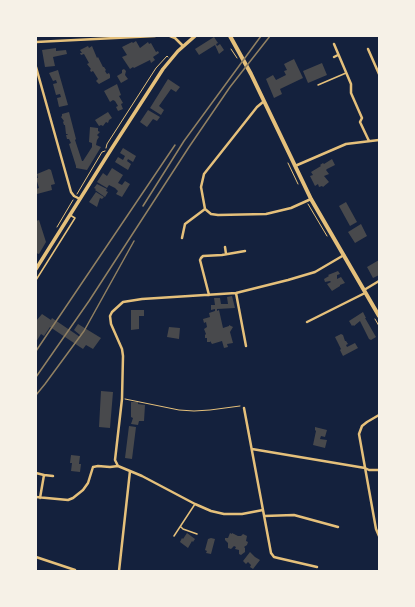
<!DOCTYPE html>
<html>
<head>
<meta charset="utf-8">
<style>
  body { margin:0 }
  #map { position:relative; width:415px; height:607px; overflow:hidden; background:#14213d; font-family:Signika,sans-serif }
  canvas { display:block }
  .frame { position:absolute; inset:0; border:37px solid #f6f1e7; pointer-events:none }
</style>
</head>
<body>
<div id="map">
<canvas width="415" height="607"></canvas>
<div class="frame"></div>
</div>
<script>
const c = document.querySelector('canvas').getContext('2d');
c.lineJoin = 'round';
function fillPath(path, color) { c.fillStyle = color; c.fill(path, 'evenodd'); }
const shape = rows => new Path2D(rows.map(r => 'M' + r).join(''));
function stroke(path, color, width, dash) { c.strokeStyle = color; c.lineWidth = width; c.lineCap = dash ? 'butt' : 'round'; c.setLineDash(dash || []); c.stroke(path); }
const building = shape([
  [214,37,218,43,216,44,217,46,220,44,224,50,219,54,215,45,199,55,195,49],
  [136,41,140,48,148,42,149,44,151,43,156,52,158,51,159,53,153,57,155,60,151,63,150,60,134,68,133,67,130,69,122,57,127,55,122,47,132,42,133,43],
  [88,46,89,48,92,46,97,58,98,57,103,67,104,67,106,70,105,71,107,74,109,73,110,75,110,78,99,84,96,81,98,79,93,71,91,72,90,70,91,69,87,64,89,63,84,54,81,55,80,53,82,53,80,50],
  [56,48,56,51,66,50,67,54,53,57,55,66,45,67,42,50],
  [294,59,303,78,280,89,282,94,274,98,266,79,273,75,276,80,286,75,284,71,287,70,284,64],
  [322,63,327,75,308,83,303,71],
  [124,69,126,71,125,75,128,79,121,83,117,76,122,73,122,70],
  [58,70,68,105,59,107,57,98,61,97,60,94,56,95,53,84,57,83,56,80,53,81,49,73],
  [168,79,180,87,176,92,171,89,159,106,164,110,161,115,150,108],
  [117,84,121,95,119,96,123,103,121,104,123,109,118,111,116,107,118,106,115,101,113,100,110,102,104,91],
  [148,110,160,117,157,121,153,119,147,127,140,122],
  [69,112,76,139,75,140,82,161,83,161,92,147,92,143,89,142,90,127,98,128,98,131,100,132,97,135,99,137,97,140,96,145,101,147,87,170,76,168,76,166,69,144,71,143,69,139,67,139,66,135,68,135,67,134,66,134,65,125,64,125,63,122,64,121,61,117,62,116,62,114],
  [108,112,112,118,109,120,108,123,106,122,103,126,101,125,99,126,95,120],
  [123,148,136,156,133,162,128,159,127,161,131,164,128,170,115,162,118,157,123,160,125,156,120,153],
  [332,159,335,165,327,169,326,170,329,174,324,176,329,182,323,187,322,186,319,187,318,184,315,186,310,176,313,175,311,172,321,166,320,165,323,163,324,164],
  [112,168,123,175,118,183,122,185,125,181,130,184,122,197,116,194,118,191,115,188,109,185,107,188,97,182,103,173,107,176],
  [49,169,51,170,55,184,51,185,52,190,37,194,36,189,39,188,36,178,38,178,37,174],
  [97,184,107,189,106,191,108,192,105,197,95,190,96,189,94,188],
  [96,192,104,197,102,199,100,198,97,207,89,202],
  [346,202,357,222,350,226,339,206],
  [39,220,46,242,39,254,36,253,36,221],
  [361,224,367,236,355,243,348,232],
  [379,260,379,275,373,278,367,267],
  [338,271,340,274,337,275,337,279,341,277,345,283,340,285,340,286,332,291,327,284,331,282,330,281,325,282,324,279,329,276,328,275],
  [232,296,235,308,217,309,217,311,219,310,223,328,229,326,229,325,233,327,230,332,233,343,227,344,228,347,224,348,222,341,212,344,210,341,210,342,207,342,207,338,205,338,205,335,206,334,204,329,207,327,206,322,204,323,203,319,210,317,209,313,215,311,215,309,211,310,211,305,215,305,214,298,220,298,221,304,228,304,227,297],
  [131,310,144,310,144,316,139,316,139,329,131,330],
  [363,312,366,318,365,318,376,337,371,340,369,339,360,321,354,326,353,325,352,326,349,321],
  [42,314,51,320,52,318,80,337,80,335,74,330,78,324,101,338,93,349,86,345,83,349,50,327,44,336,41,334,36,342,36,321],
  [169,327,180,328,179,339,167,337],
  [341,334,343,335,345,341,346,341,348,344,346,345,347,347,355,343,358,348,343,356,340,350,341,349,335,337],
  [101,391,113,392,110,428,99,427],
  [131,402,138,402,138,404,145,405,144,421,139,421,138,425,131,424,133,418,131,417],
  [129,426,136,427,132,459,125,458],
  [315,427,327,430,325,437,321,436,320,439,327,440,325,448,313,445,316,431,315,430],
  [71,455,80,456,79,464,81,464,80,472,71,471,72,463,70,463],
  [187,533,195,539,193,542,192,541,188,548,180,542,182,538,183,539],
  [230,533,232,534,232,536,232,533,238,536,241,536,243,534,247,536,246,541,248,542,247,545,244,547,245,548,245,552,241,555,239,554,239,550,235,549,236,547,234,546,231,549,228,548,228,543,225,540,225,538,228,538],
  [211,538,215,539,211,554,206,553,207,551,205,550,208,539],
  [250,552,255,557,260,560,253,569,250,567,251,565,248,562,246,564,243,561]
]);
const path = shape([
  [231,49,237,58],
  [106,148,107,144,156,68,167,56,168,57],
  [288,163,298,184],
  [77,194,102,152,105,151],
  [308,204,327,236],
  [57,227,73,200],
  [375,319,379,326],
  [125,399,179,410,194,411,210,410,240,406]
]);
const service = shape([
  [318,85,346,73],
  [36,280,75,218,70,215],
  [181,527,183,529,197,534],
  [174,536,195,504]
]);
const minor = shape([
  [170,36,175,38,183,46],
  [36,42,155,36],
  [334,44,351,84,351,93,362,118,360,122,369,141],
  [368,49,379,74],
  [334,57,338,55],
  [36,67,71,192,74,196,80,199],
  [263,102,257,107,204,174,201,187,205,209,211,214,218,215,266,214,291,208,311,199],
  [295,166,346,144,379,140],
  [182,238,185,224,205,209],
  [225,247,226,254],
  [364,290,379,281],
  [236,293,246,346],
  [209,295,200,260,201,258,203,256,222,255,245,251],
  [307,322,365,293],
  [244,408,271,553,274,557,278,558,317,567],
  [379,415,367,422,362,426,359,434,376,529,379,536],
  [252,449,365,468,369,470,379,470],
  [118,466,142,476,195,504,211,511,224,514,242,514,263,510],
  [36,473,44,475,40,498],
  [44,475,53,476],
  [36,497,68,500,73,498,83,490,88,483,93,467,98,466,110,467,118,466,115,460,122,399,123,356,122,349,111,324,110,316,112,312,123,302,142,299,236,293,288,280,315,272,344,255],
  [264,516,294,515,338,527],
  [36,557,75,570],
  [119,571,130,471]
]);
const secondary = shape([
  [36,269,112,148,163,69,178,51,195,36]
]);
const primary = shape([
  [230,36,251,74,311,199,379,316]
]);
const rail = shape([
  [143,206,184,141,261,36],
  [36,351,175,145],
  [36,377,89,301,189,147,230,87,270,36],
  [36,395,45,384,84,331,134,241]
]);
fillPath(building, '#48494c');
stroke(path, '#e5c07b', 1);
stroke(service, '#e5c07b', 1.5);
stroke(minor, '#e5c07b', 2.5);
stroke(secondary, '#e5c07b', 3.5);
stroke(primary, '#e5c07b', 4);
stroke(rail, '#918062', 1.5);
</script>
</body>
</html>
